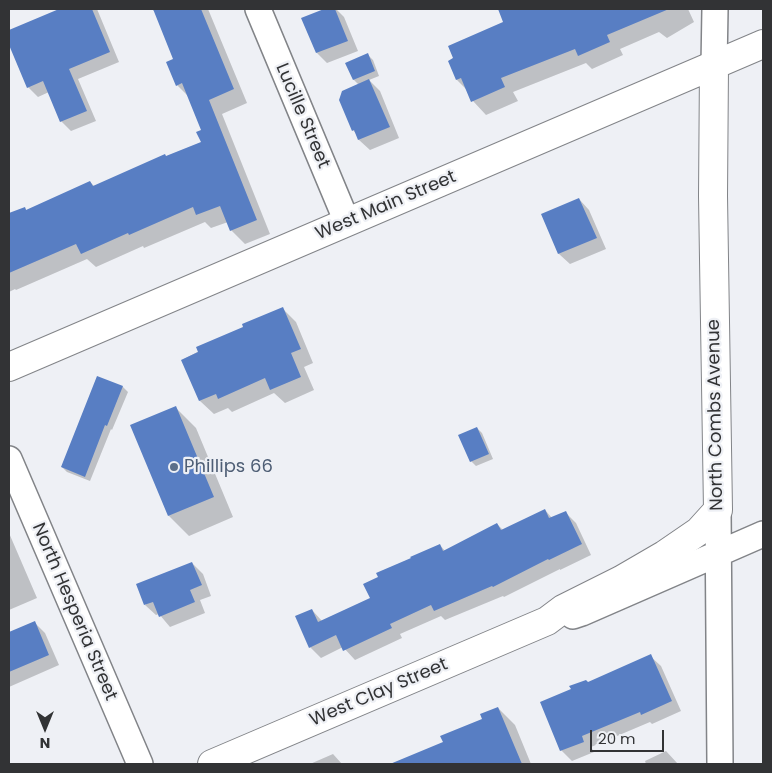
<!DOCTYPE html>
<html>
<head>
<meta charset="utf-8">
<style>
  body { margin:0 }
  #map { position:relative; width:772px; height:773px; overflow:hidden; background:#eef0f5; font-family:Poppins,sans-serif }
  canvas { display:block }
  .frame { position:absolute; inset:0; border:10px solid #323335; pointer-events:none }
  .north { position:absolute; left:20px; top:703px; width:50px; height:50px; -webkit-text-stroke:4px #eef0f5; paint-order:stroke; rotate:180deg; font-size:14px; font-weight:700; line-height:20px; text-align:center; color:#323335 }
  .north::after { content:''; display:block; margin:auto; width:18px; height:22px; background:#323335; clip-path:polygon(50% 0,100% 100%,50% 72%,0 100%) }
  .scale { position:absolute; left:590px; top:730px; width:74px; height:22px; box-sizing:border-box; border:2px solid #323335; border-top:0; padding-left:6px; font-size:15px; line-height:18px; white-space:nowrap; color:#323335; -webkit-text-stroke:4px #eef0f5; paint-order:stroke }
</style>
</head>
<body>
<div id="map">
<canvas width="772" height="773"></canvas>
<div class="frame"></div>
<div class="north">N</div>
<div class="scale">20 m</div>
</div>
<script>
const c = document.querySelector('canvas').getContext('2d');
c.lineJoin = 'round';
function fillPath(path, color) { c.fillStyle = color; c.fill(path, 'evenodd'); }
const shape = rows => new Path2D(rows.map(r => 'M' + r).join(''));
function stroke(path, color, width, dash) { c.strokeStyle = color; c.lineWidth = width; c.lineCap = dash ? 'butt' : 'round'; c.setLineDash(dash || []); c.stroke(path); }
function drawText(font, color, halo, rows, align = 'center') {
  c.font = font + ' Poppins,sans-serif'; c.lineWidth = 4.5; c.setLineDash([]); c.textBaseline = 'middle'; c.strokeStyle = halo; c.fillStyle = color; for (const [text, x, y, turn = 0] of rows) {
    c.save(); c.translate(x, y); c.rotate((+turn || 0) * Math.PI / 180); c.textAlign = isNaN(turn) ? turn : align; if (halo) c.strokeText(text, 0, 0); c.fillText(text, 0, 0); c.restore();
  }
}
const shadow = shape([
  [62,9,97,9,119,62,78,79,96,121,71,131,61,121,49,92,38,97,28,87,9,41,9,31],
  [152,9,208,9,247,103,222,114,270,234,245,244,231,230,228,222,211,228,205,222,144,248,143,246,96,267,87,259,16,290,15,289,9,292,9,215,25,208,27,211,90,182,94,186,202,143,203,131,189,97,177,85,175,60,156,13],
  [327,9,336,9,344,17,358,51,327,63,317,53,303,19],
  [499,9,531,9,534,14,546,9,688,9,694,22,667,38,659,32,620,49,623,55,592,69,586,63,513,92,518,101,486,115,473,101,467,90,457,80,449,61,504,23],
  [368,55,373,60,379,76,369,80,380,91,399,138,370,150,359,140,357,135,353,130,359,85,354,80,347,64],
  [579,199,589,210,606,249,570,264,559,254,543,215],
  [282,308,296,322,313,363,304,367,314,390,285,403,274,393,232,412,228,408,214,414,200,401,182,360],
  [98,378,123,387,128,392,112,430,111,429,90,481,67,472,62,467],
  [176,408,196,428,233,517,189,536,169,516],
  [477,428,482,433,493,459,476,466,471,461],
  [545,510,552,518,565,512,576,523,591,555,560,570,560,569,504,597,503,596,445,620,441,616,400,634,402,638,355,660,343,647,321,658,310,647,312,610,322,621,371,599,440,545,445,551,497,524,503,530],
  [9,533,37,598,9,610],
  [192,563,203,574,211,596,200,600,205,613,170,627,159,614,156,615,145,605],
  [34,622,45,633,59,665,9,687,9,633],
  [650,656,661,666,681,711,652,724,650,722,591,747,594,752,572,761,561,750,587,683],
  [498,708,515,725,531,764,391,764,444,743,484,720],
  [666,751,678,764,646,764,645,761],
  [333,754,342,764,310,764]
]);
const building = shape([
  [59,9,92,9,110,52,69,69,87,111,60,122,43,81,27,88,9,45,9,30],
  [153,9,201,9,234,89,209,100,257,220,230,231,220,206,196,215,193,207,129,235,128,233,81,254,76,244,9,273,9,213,25,207,26,210,90,181,93,186,165,154,166,156,201,142,196,132,201,130,182,83,176,86,166,62,173,59],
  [324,9,335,9,348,41,316,53,301,18],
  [498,9,669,9,607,35,610,42,578,56,575,49,501,78,505,87,471,102,461,78,456,80,448,61,453,58,448,46,503,22],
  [368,53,375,71,353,80,345,63],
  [369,79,390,127,358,140,354,130,352,131,339,100,342,91],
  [579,198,597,238,558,254,541,214],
  [283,307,301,349,291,353,301,377,270,390,265,378,218,399,216,394,199,401,181,360,198,352,196,347,243,327,242,324],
  [97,376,123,386,107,426,105,425,85,477,61,467],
  [176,406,214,497,168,516,130,425],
  [477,427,489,454,470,462,458,435],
  [545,509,549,518,566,511,582,544,549,560,548,559,493,587,492,586,434,611,431,605,390,624,392,628,343,651,336,635,309,648,295,616,312,609,318,622,370,598,363,584,378,577,376,573,411,558,410,557,440,544,443,551,497,523,501,530],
  [192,562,202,585,190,590,195,602,159,617,153,602,144,605,136,584],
  [35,621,49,655,9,672,9,632],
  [651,654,672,701,641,715,640,712,582,736,584,742,560,751,540,702,571,689,569,686,586,680,588,682],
  [498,707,522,764,390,764,443,742,440,736,482,719,480,714]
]);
const minor = shape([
  [258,9,347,222],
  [714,66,715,9],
  [9,459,140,764],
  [718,510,720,764],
  [573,616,582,613,763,534]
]);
const major = shape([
  [9,367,763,44],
  [212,764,547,621,563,609,621,580,664,555,699,531,718,510,713,196,714,66]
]);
const markers = [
  [174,467,5,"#5c6f8a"]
];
const streetNames = [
  ["Lucille Street",302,116,67],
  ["West Main Street",386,206,-23],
  ["North Combs Avenue",716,415,-91],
  ["North Hesperia Street",74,612,67],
  ["West Clay Street",379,693,-23]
];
const serviceNames = [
  ["Phillips 66",184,467]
];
fillPath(shadow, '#0003');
fillPath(building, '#587ec3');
stroke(minor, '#828488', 28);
stroke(major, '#828488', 30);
stroke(minor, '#fff', 25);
stroke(major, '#fff', 28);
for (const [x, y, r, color] of markers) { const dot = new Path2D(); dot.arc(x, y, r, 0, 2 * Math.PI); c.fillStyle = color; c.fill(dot); stroke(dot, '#eef0f5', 2); }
drawText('18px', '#323335', '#eef0f5', streetNames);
drawText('18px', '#4e5e75', '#eef0f5', serviceNames, 'left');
</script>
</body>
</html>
